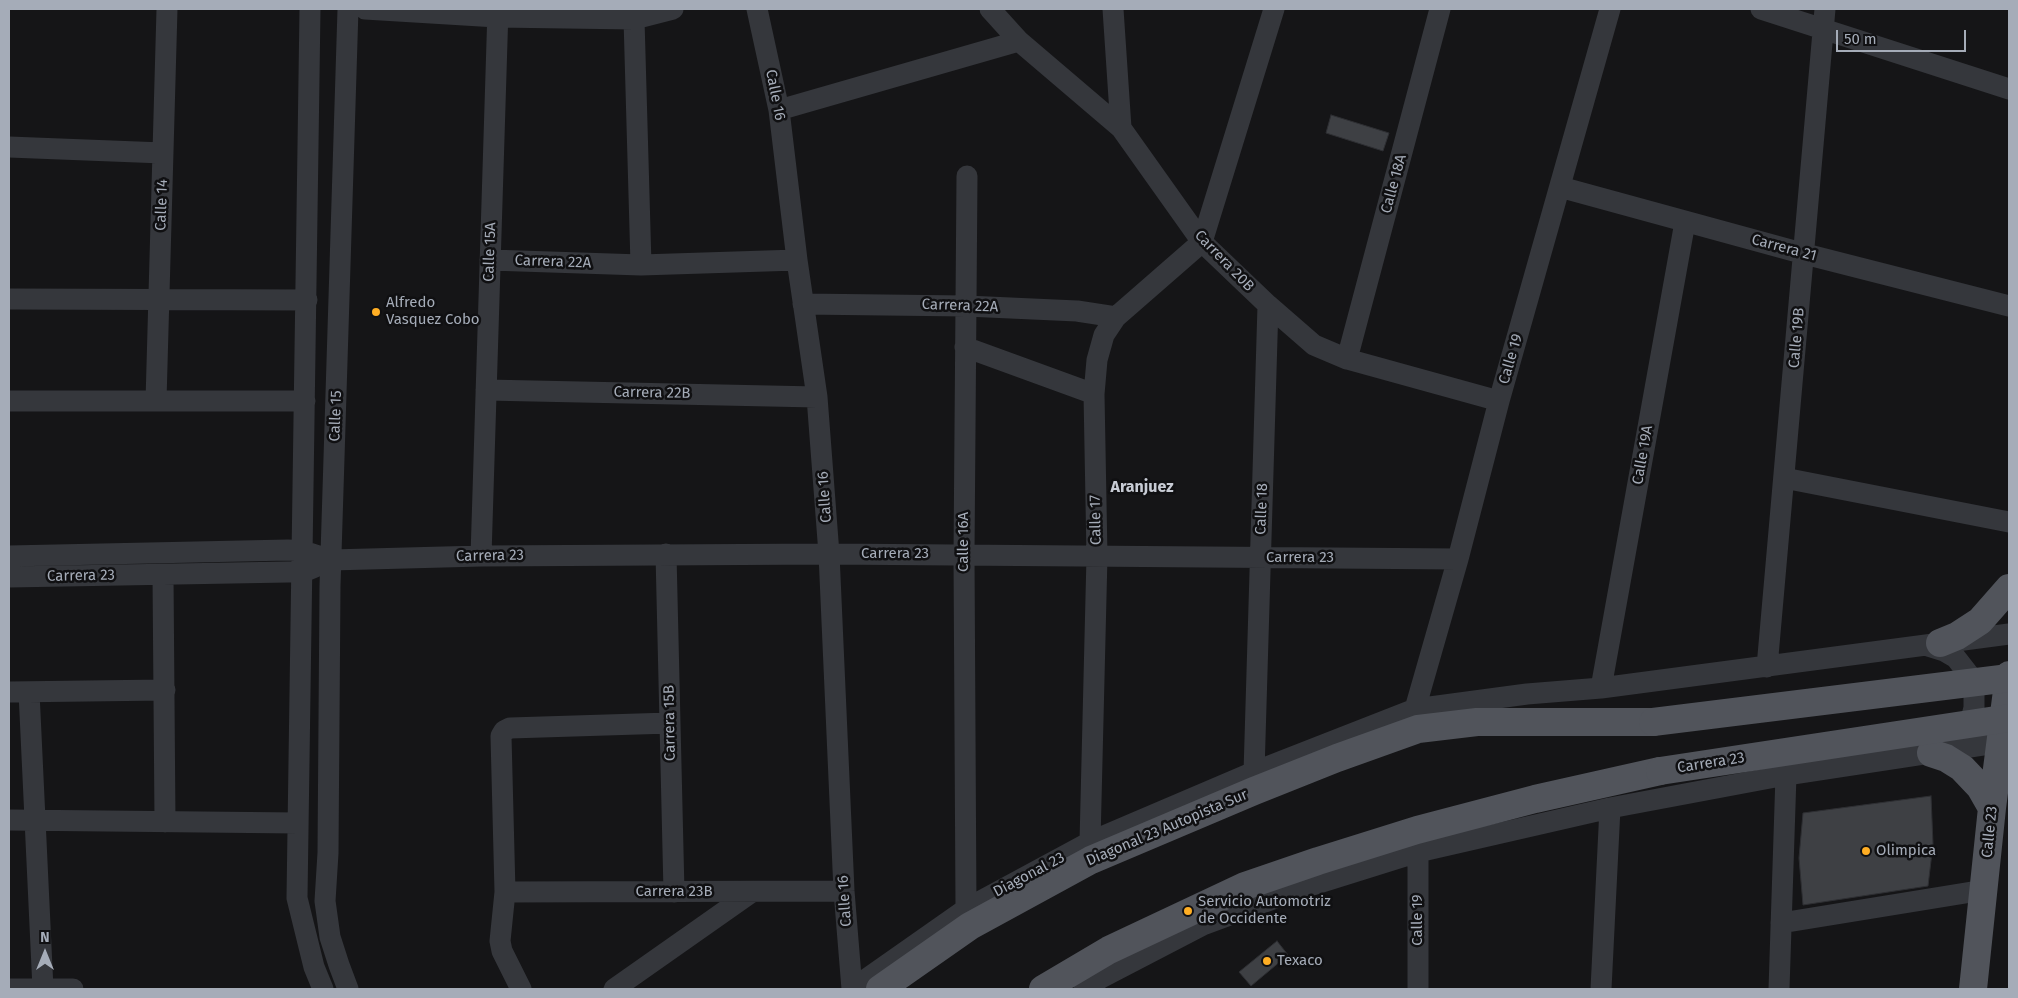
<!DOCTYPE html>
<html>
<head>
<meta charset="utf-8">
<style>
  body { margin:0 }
  #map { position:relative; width:2018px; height:998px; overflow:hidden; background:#151517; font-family:"Fira Sans",sans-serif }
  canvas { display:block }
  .frame { position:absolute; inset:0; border:10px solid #a5acb8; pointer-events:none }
  .north { position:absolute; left:20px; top:928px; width:50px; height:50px; -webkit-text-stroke:4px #101012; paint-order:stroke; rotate:0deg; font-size:14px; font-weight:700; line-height:20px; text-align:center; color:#a5acb8 }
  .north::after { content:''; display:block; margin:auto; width:18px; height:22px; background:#a5acb8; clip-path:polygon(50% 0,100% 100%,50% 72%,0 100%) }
  .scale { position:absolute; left:1836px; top:30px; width:130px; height:22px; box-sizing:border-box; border:2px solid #a5acb8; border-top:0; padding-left:6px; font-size:15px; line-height:18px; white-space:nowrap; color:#a5acb8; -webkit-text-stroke:4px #101012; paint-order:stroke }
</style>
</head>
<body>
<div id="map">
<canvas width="2018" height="998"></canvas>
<div class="frame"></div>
<div class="north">N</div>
<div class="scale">50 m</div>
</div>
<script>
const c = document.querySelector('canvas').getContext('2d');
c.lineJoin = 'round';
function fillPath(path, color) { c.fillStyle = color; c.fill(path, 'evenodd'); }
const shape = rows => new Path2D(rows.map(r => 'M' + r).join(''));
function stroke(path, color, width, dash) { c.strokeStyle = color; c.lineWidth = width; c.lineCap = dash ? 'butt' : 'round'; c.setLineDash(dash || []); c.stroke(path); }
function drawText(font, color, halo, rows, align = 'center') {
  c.font = font + ' "Fira Sans",sans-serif'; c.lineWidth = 5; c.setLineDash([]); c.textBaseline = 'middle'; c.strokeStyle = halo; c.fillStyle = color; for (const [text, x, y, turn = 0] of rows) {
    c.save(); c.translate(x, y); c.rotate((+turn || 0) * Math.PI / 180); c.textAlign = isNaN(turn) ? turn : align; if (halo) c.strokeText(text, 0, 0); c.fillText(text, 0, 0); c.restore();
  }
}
const building = shape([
  [1331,115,1389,133,1383,151,1326,133,1331,115],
  [1931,796,1933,844,1928,886,1803,905,1799,858,1803,813,1931,796],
  [1277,941,1288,955,1251,986,1239,972,1277,941]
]);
const minor = shape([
  [310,9,297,898,314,967,323,989],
  [348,9,330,586,328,853,325,901,330,937,339,965,348,989],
  [365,9,497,17,634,19,673,9],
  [757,9,779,110,797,260,817,397,829,554,844,891,852,989],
  [990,9,1019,41,1121,128,1202,242,1268,305,1314,345,1347,359,1499,401],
  [1113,9,1121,128],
  [1761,9,2009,89],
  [634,19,641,265],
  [779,110,1019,41],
  [9,147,163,153],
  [1560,187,1805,254,2009,306],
  [490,260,641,265,797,260],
  [9,299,307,300],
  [803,304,966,306,1077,311,1116,317],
  [965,347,1094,394],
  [1347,359,1440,9],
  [486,390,817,397],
  [9,401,305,401],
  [156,401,167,9],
  [1784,478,2009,522],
  [666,554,674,892],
  [9,556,288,550,303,551,331,560,481,556,829,554,1458,559],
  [481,556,498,9],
  [163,575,165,822],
  [9,577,288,572,303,572,315,567],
  [1928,646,1944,651,1956,658,1970,676,1974,692,1974,708,1970,723,1962,736],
  [1767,667,1825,9],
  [1601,688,1685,222],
  [9,692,165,690],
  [29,692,43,989],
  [1415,709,1458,559,1499,401,1610,9],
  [1254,772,1268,305],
  [9,820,298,823],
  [1090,842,1097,556,1094,394,1097,360,1104,335,1116,317,1202,242,1274,9],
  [505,892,844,891],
  [966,909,964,555,967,176],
  [1781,923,1984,890],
  [9,989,73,989],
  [521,989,502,951,500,941,505,892,501,736,504,731,510,728,670,723],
  [614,989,752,892],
  [852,989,966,909,1090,842,1254,772,1415,709,1527,694,1601,688,2009,634],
  [1084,989,1101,978,1203,925,1303,888,1418,852,1610,808,1786,775,2009,741],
  [1418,989,1418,852],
  [1601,989,1610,808],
  [1779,989,1786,775]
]);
const major = shape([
  [1940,643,1957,636,1980,621,2009,588],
  [1931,753,1946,758,1962,768,1980,787,1992,808],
  [880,989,970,926,1091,860,1254,791,1337,758,1418,729,1477,722,1653,722],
  [1043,989,1109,950,1245,886,1318,861,1417,830,1535,799,1660,771],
  [1973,989,1992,808,2009,675]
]);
const majorBridge = shape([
  [1653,722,2009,678],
  [1660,771,2009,718]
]);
const markers = [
  [376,312,5,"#ffae24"],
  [1866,851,5,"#ffae24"],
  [1188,911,5,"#ffae24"],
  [1267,961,5,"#ffae24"]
];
const streetNames = [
  ["Calle 16",775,95,79],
  ["Calle 18A",1394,184,-75],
  ["Calle 14",162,205,-88],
  ["Carrera 21",1784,248,15],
  ["Calle 15A",490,252,-88],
  ["Carrera 20B",1224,261,46],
  ["Carrera 22A",553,262,2],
  ["Carrera 22A",960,306,2],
  ["Calle 19B",1797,338,-85],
  ["Calle 19",1511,359,-74],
  ["Carrera 22B",652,393,1],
  ["Calle 15",336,416,-88],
  ["Calle 19A",1643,455,-80],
  ["Calle 16",825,497,-94],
  ["Calle 18",1262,509,-88],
  ["Calle 17",1096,520,-91],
  ["Calle 16A",964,542,-90],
  ["Carrera 23",895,554],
  ["Carrera 23",490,556,-1],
  ["Carrera 23",1300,558],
  ["Carrera 23",81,576,-1],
  ["Carrera 15B",670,723,-91],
  ["Carrera 23",1711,763,-9],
  ["Diagonal 23 Autopista Sur",1167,828,-23],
  ["Calle 23",1990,832,-84],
  ["Diagonal 23",1029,875,-28],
  ["Carrera 23B",674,892],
  ["Calle 16",845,901,-94],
  ["Calle 19",1418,920,-90]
];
const poiNames = [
  ["Alfredo",386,303],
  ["Vasquez Cobo",386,320],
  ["Olimpica",1876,851],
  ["Servicio Automotriz",1198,902],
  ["de Occidente",1198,919],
  ["Texaco",1277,961]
];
const neighbourhoodNames = [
  ["Aranjuez",1142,488]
];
fillPath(building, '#3e4044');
stroke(building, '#2e2f33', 1);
stroke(minor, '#35373c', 21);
stroke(major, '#51545b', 28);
stroke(majorBridge, '#51545b', 28);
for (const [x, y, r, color] of markers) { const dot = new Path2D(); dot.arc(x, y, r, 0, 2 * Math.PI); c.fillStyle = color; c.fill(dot); stroke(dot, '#101012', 2); }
drawText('15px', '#a5acb8', '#101012', streetNames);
drawText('15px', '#a5acb8', '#101012', poiNames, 'left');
drawText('bold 16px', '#c7cbd4', '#101012', neighbourhoodNames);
</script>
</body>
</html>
